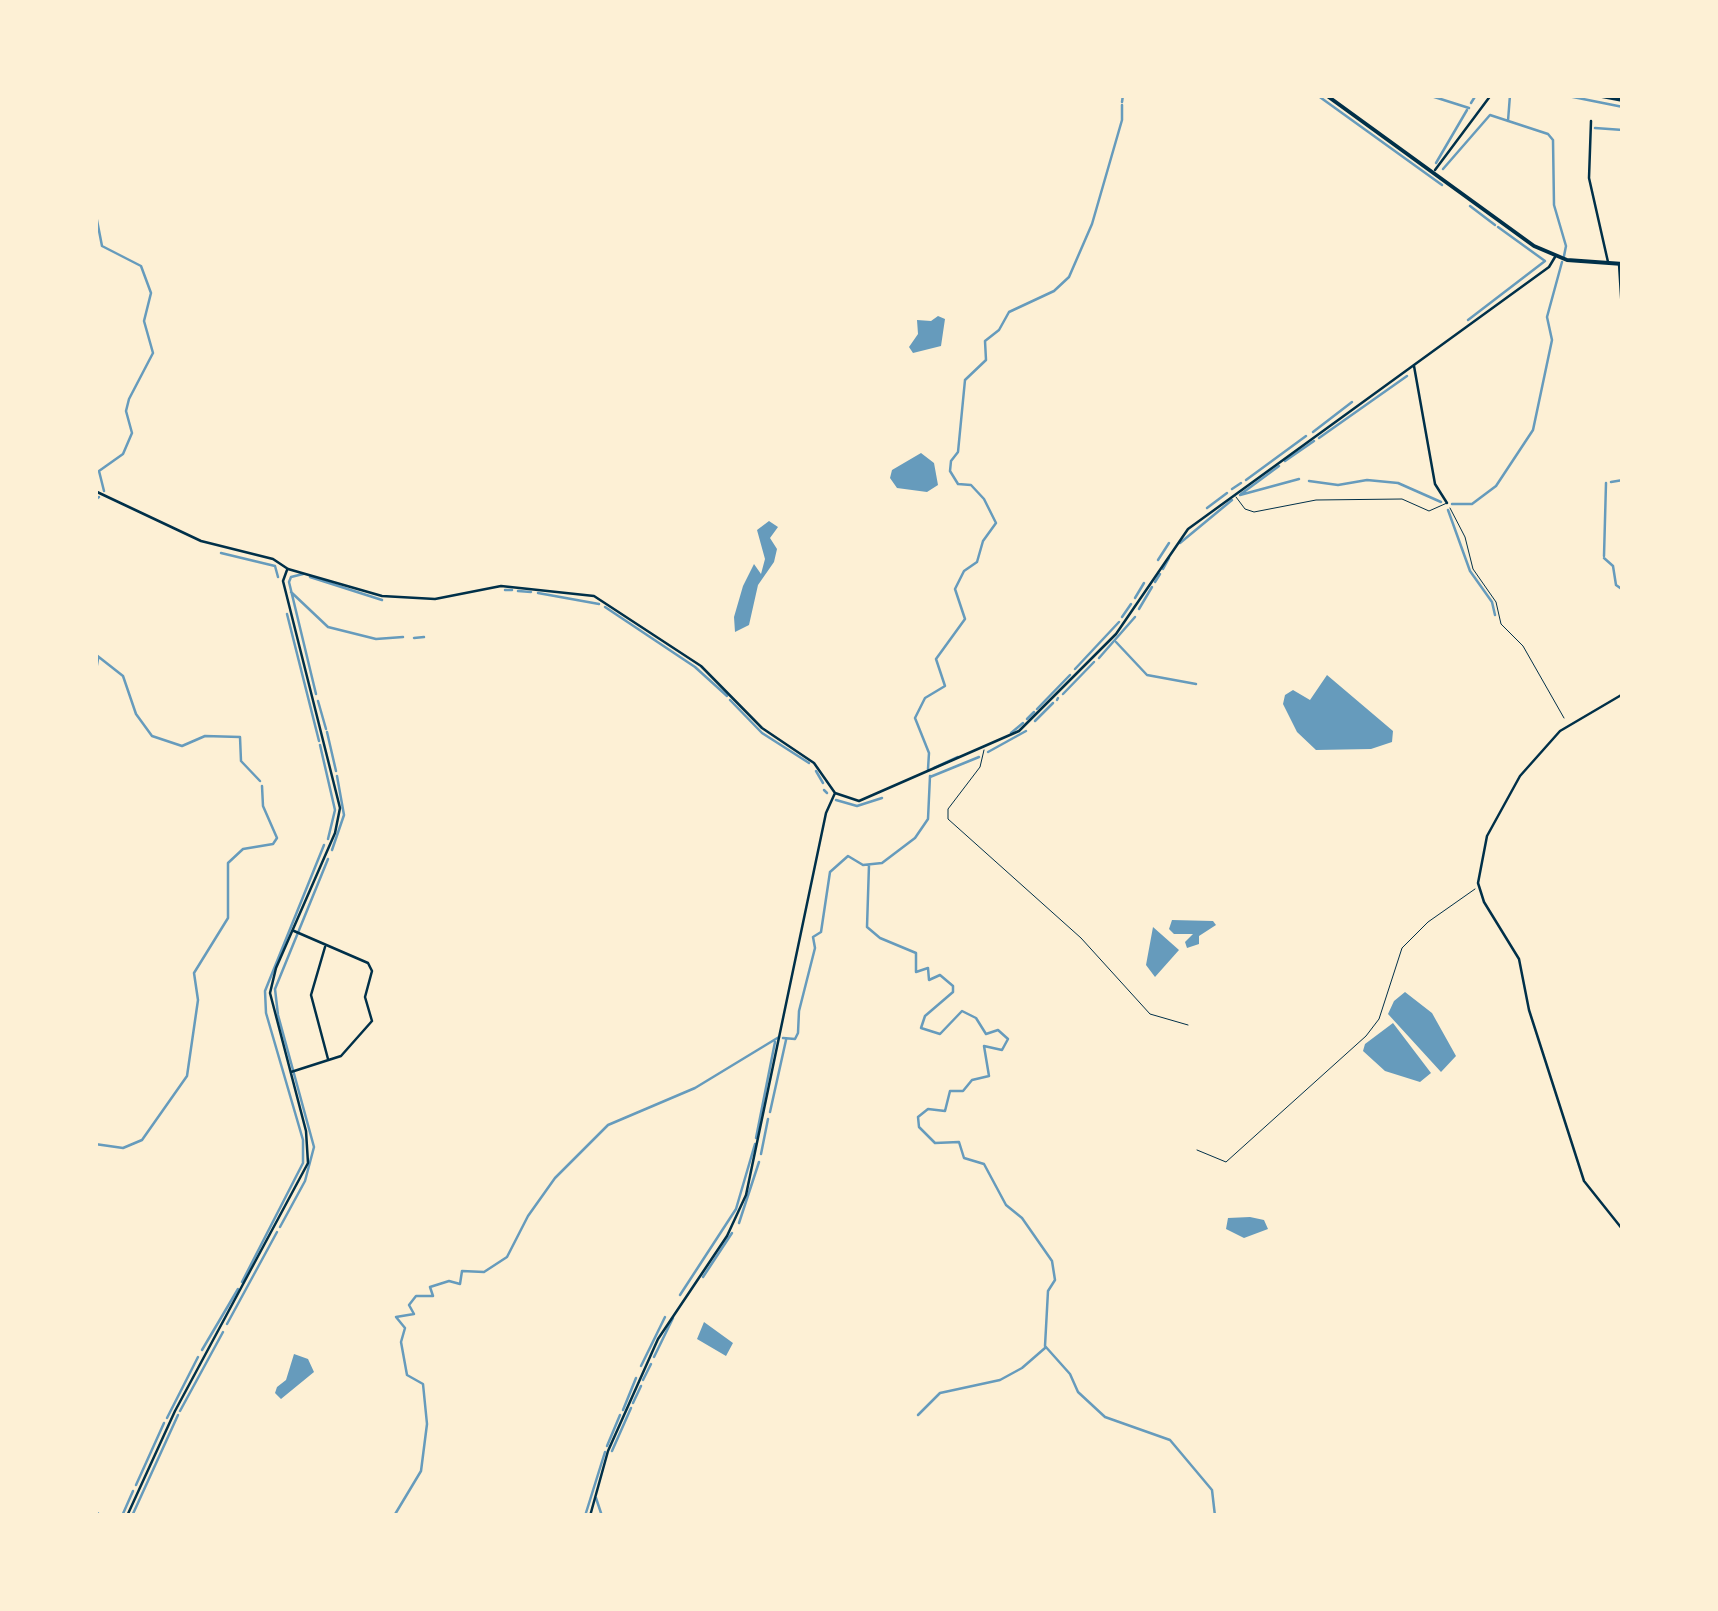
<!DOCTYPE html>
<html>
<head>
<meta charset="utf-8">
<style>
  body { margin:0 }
  #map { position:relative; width:1718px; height:1611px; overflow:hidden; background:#fdf0d5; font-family:Manrope,sans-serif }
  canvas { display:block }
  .frame { position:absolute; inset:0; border:98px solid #fdf0d5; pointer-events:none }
</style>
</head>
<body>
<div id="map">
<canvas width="1718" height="1611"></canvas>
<div class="frame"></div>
</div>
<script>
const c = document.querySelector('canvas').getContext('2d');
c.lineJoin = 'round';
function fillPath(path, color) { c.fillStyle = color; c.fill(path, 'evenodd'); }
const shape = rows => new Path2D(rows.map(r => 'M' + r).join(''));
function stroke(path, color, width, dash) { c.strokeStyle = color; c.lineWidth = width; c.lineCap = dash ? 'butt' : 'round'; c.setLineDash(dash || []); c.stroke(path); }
const water = shape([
  [938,316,945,319,941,346,913,353,909,347,918,334,917,320,931,321],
  [921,453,934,463,938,485,927,492,897,488,890,478,892,470],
  [769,521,778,527,770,538,777,549,774,562,758,585,749,625,735,632,734,617,743,586,754,564,761,574,765,559,757,530],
  [1327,675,1393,731,1392,742,1371,749,1316,750,1297,732,1283,704,1285,695,1293,690,1310,700],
  [1172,920,1213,921,1216,925,1199,936,1199,944,1187,948,1185,942,1193,934,1174,934,1169,929],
  [1153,927,1179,950,1155,977,1146,965],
  [1405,992,1432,1013,1456,1056,1441,1072,1388,1014,1394,1001],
  [1393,1023,1431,1073,1420,1082,1385,1071,1363,1051,1365,1044],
  [1250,1217,1264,1220,1268,1229,1244,1238,1226,1229,1228,1218],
  [704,1322,733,1343,726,1356,697,1339],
  [294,1354,308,1359,314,1372,281,1399,275,1393,277,1387,286,1380]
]);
const stream = shape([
  [1317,95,1442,185],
  [1428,95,1469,108],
  [1563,95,1623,107],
  [1122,102,1123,95],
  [1471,103,1476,95],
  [1508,121,1510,95],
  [1595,128,1623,130],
  [1436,163,1467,110],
  [1443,169,1490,115,1548,134,1553,140,1554,205,1566,246,1564,256],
  [1470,206,1495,225],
  [95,210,102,246,141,266,151,293,144,321,153,353,129,399,126,411,132,433,123,454,99,471,104,491],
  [1468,320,1545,261,1498,227],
  [1313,432,1352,402],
  [1319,438,1407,376],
  [1285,461,1314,441],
  [1246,480,1306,436],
  [1309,481,1338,485,1367,480,1398,483,1441,502],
  [1611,482,1623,480],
  [1232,489,1241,483],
  [1241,494,1279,466],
  [1240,495,1299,479],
  [95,500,99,497],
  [1452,504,1472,504,1496,486,1533,430,1552,340,1547,317,1562,262],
  [1207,508,1227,493],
  [1448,510,1470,571,1492,602,1495,615],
  [1180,543,1232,500],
  [221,553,275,566,278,577],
  [1604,556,1606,483],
  [1604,558,1613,566,1616,585,1623,590],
  [1158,560,1169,543],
  [1163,569,1169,558],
  [303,574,291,577,289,582,316,694],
  [310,577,382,600],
  [1155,582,1160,574],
  [505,590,512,590],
  [518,591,531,592],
  [291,592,328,627,376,639,403,637],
  [538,593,599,604],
  [1135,598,1144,583],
  [605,607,695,667,727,696],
  [1139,609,1152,587],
  [287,614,319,741],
  [1122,617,1131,604],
  [414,638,424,637],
  [1116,642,1147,675,1196,684],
  [95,654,123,676,136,714,152,736,182,746,205,736,240,737,241,761,260,781],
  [1099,658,1135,617],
  [1075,669,1119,622],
  [95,676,98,659],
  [1063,694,1094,662],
  [730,700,762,733,809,763],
  [1057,700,1058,698],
  [318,701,326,729],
  [1037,709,1070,675],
  [1027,719,1034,712],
  [1035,721,1053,703],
  [327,732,336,771],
  [1011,733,1023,723],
  [320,745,335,810,328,839],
  [988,752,1026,731],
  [934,768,958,757],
  [928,769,929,753,915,718,925,698,945,686,936,659,965,619,955,589,964,571,977,562,983,541,996,523,984,499,971,485,958,484,950,471,951,461,958,452,965,380,986,360,985,341,999,330,1009,312,1054,291,1069,277,1092,224,1122,120,1122,105],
  [816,771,823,783],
  [930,777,979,757],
  [824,790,827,793],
  [836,800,857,806,882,798],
  [332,850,344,815,337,776],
  [869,865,867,927,880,938,916,953,916,972,928,968,929,980,940,975,953,986,953,992,925,1016,921,1028,940,1034,962,1011,976,1018,986,1034,998,1030,1008,1039,1002,1050,984,1046,989,1076,972,1080,963,1091,950,1091,945,1111,928,1109,918,1117,919,1127,935,1143,959,1142,964,1158,984,1164,1006,1205,1022,1218,1052,1261,1055,1280,1048,1291,1045,1346,1070,1374,1078,1392,1105,1417,1170,1440,1212,1490,1215,1516],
  [783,1038,795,1039,798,1033,799,1011,815,948,813,937,821,932,830,872,848,856,863,865,882,863,915,838,928,819,930,776],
  [770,1112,786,1040],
  [756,1138,775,1042],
  [95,1144,123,1148,142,1140,187,1076,198,1000,194,973,228,918,228,863,243,849,273,844,277,838,263,806,262,786],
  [761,1154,768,1119],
  [739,1223,759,1162],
  [280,1227,305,1181,314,1147,278,1015,275,989,328,859],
  [703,1277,732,1233],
  [242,1282,303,1163,303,1140,266,1013,265,991,324,845],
  [680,1295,736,1209,755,1144],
  [227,1324,277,1232],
  [202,1350,238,1289],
  [654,1357,673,1318],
  [641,1366,665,1317],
  [643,1380,651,1364],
  [633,1403,641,1386],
  [623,1410,636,1378],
  [180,1411,223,1332],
  [918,1415,940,1393,1000,1380,1022,1368,1045,1348],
  [167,1418,198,1357],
  [607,1446,620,1415],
  [612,1451,631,1408],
  [136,1485,164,1423],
  [596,1498,602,1516],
  [95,1511,101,1516],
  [122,1516,133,1491],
  [132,1516,178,1415],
  [394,1516,421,1471,427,1424,423,1384,407,1375,401,1342,405,1328,396,1317,414,1314,409,1305,416,1296,433,1296,430,1287,449,1281,460,1284,462,1271,484,1272,507,1257,528,1216,555,1178,608,1125,695,1088,779,1037],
  [585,1516,605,1452],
  [592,1516,595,1516]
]);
const path = shape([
  [1450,508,1465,537,1473,569,1496,602,1501,624,1523,646,1564,718]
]);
const service = shape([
  [1236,497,1245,509,1254,512,1316,500,1402,499,1429,511,1447,503],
  [984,750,980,767,948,809,948,819,1081,938,1150,1014,1188,1025],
  [1197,1150,1226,1162,1366,1036,1379,1019,1402,948,1428,922,1475,889]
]);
const minor = shape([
  [1591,121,1589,178,1608,262],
  [1435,170,1491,95],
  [1619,264,1623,327],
  [1414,366,1435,484,1447,503],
  [95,491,201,541,273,559,288,569,382,596,435,599,501,586,594,596,701,666,762,728,814,763,835,793,859,801,1019,731,1116,634,1188,529,1549,267,1555,257],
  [1623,694,1560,731,1520,776,1487,836,1478,883,1484,902,1519,959,1529,1010,1584,1181,1623,1230],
  [325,947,311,995,328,1059],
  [291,1072,341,1056,372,1021,365,997,372,971,368,963,294,931],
  [127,1516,175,1411,308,1163,306,1131,270,993,276,968,335,833,340,808,283,581,287,570],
  [590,1516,608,1451,658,1339,727,1236,746,1195,826,813,835,793]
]);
const tertiary = shape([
  [1326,95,1534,246,1567,260,1623,264]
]);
const motorway = shape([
  [1602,95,1623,99]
]);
fillPath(water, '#669bbc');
stroke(stream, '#669bbc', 2.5);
stroke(path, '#003049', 1);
stroke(service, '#003049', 1);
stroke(minor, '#003049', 2.5);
stroke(tertiary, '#003049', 4);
stroke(motorway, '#003049', 6);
</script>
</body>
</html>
